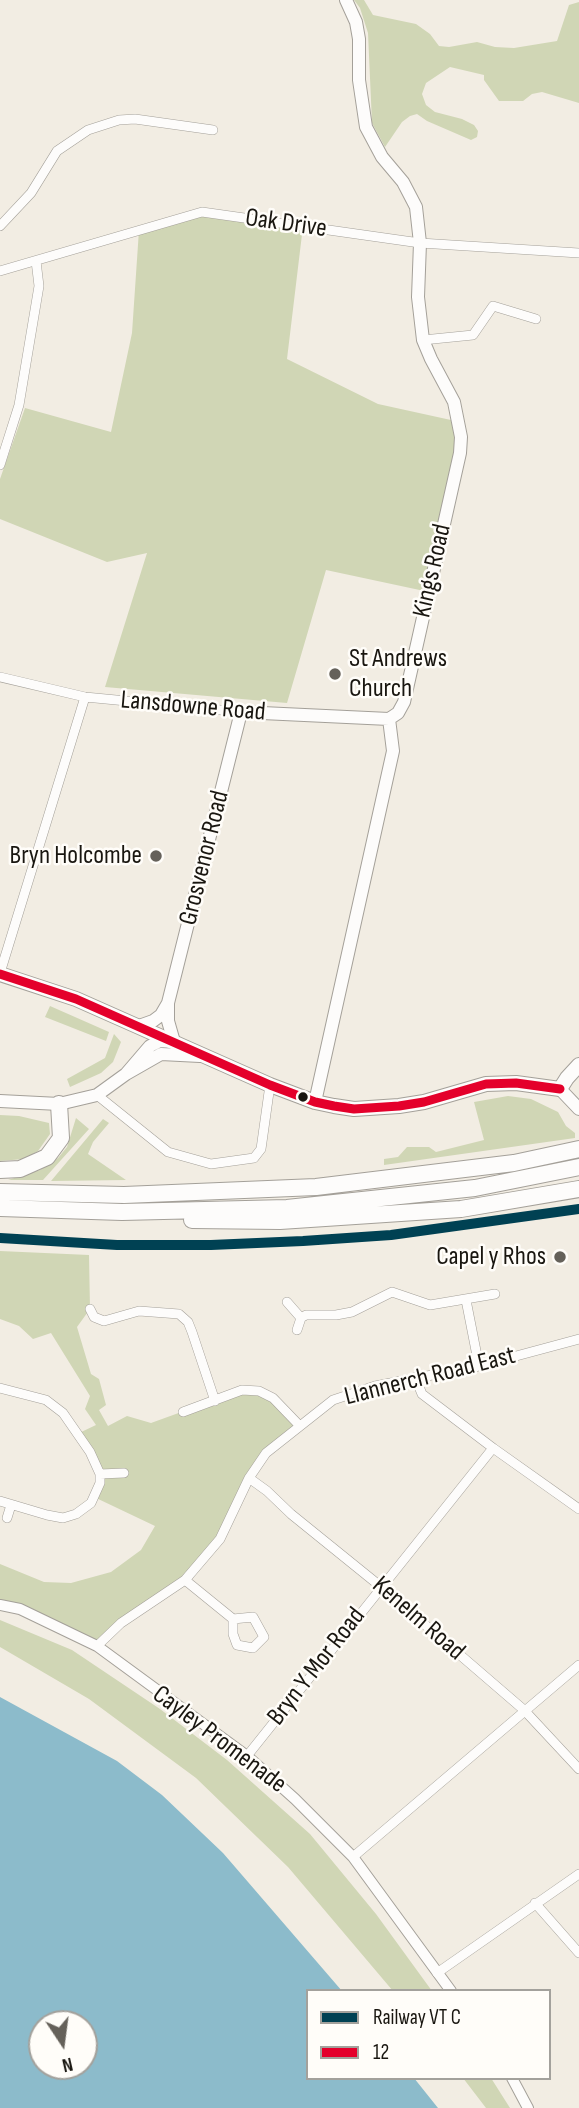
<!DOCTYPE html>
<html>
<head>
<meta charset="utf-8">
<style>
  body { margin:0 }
  #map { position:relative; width:579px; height:2108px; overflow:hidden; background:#f2ede3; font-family:"Sofia Sans Condensed",sans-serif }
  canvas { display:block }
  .legend { position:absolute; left:306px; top:1989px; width:245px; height:91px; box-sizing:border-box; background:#fffdf9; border:2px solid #a3a19c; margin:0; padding:9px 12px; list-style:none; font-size:21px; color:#191610 }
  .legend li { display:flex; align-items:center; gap:14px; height:35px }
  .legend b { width:35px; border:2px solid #a3a19c }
  .north { position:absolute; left:28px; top:2010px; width:70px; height:70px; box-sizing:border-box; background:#fffdf9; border:2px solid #a3a19c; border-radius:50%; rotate:167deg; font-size:19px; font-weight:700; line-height:28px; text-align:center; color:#191610 }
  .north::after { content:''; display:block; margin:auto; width:24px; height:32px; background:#65615a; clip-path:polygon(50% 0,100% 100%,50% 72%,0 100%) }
</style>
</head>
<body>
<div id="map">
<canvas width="579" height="2108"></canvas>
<ul class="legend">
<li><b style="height:9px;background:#004153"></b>Railway VT C</li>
<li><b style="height:9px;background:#e4002b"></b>12</li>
</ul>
<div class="north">N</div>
</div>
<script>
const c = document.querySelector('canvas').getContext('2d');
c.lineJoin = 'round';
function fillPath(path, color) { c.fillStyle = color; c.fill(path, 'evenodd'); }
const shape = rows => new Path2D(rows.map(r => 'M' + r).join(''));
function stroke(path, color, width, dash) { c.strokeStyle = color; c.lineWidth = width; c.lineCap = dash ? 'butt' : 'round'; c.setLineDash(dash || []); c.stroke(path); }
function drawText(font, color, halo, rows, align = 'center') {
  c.font = font + ' "Sofia Sans Condensed",sans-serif'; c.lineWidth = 5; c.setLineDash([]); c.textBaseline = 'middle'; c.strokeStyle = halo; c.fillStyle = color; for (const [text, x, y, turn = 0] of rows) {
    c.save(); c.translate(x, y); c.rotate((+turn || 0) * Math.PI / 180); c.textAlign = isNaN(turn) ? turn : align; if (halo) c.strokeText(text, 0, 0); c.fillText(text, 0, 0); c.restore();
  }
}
const green = shape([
  [354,0,364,0,373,15,416,24,430,34,439,46,449,47,477,42,495,47,514,48,557,41,569,5,579,2,579,103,542,92,532,94,523,101,499,101,484,80,484,75,450,67,426,83,422,94,426,105,435,112,462,119,474,125,478,131,477,137,471,140,427,121,417,114,410,116,402,122,385,147,372,123,368,33,360,8],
  [202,212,303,226,287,359,378,404,460,422,429,592,326,570,287,703,105,687,147,553,107,562,0,519,0,479,25,408,111,432,132,333,139,230],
  [50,1006,109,1032,106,1041,45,1017],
  [114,1034,121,1042,113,1062,101,1073,70,1087,67,1079,105,1058],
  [508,1096,531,1099,558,1112,566,1126,575,1133,575,1138,384,1165,384,1159,398,1157,407,1147,429,1147,436,1152,484,1140,474,1102],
  [0,1115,19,1116,49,1123,50,1134,38,1151,24,1159,0,1161],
  [76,1118,89,1129,43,1180,8,1180,40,1170,58,1158,67,1147],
  [103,1119,109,1123,93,1142,88,1154,126,1180,51,1181],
  [0,1251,89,1255,90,1309,77,1327,91,1374,99,1379,106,1405,99,1410,108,1426,127,1416,151,1423,242,1390,259,1391,299,1425,266,1453,220,1539,185,1580,97,1646,0,1605,0,1564,44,1582,71,1583,111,1572,141,1550,155,1526,94,1497,99,1474,77,1434,96,1425,85,1409,90,1396,51,1333,33,1339,19,1326,0,1319],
  [0,1620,72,1650,160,1709,227,1760,310,1834,376,1914,432,1991,393,1991,288,1867,196,1778,89,1699,0,1647],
  [463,2078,491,2078,510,2108,486,2108]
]);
const water = shape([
  [0,1697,117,1761,162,1795,223,1853,342,1991,308,1991,308,2078,414,2078,438,2108,0,2108],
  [42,2024,84,2024,84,2066,42,2066]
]);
const minor = shape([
  [0,226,31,193,57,151,88,130,119,120,135,119,213,130],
  [0,271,202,212,420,243,579,253],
  [423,340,473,335,493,306,536,319],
  [0,465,19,405,39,286,36,261],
  [0,677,85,697,241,712],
  [0,973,85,697],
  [97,1095,168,1152,211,1164,254,1158,261,1149,270,1085],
  [466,1300,479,1366],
  [287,1302,301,1318],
  [90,1309,94,1317,104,1321,139,1311,179,1314,188,1322,192,1332,215,1401],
  [297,1330,301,1318,306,1315,336,1315,352,1312,392,1292,430,1305,495,1294],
  [415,1377,422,1394,493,1448,579,1509],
  [0,1388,46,1400,63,1413,90,1452,100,1474,100,1483,91,1503,76,1514,63,1518,47,1515,0,1501],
  [183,1412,242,1390,259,1391,273,1398,299,1425],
  [100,1474,124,1473],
  [249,1478,267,1491,291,1514,380,1586,524,1710,579,1769],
  [7,1518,11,1505],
  [185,1580,233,1619,253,1617,264,1637,253,1648,237,1645,233,1634,233,1619],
  [97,1646,121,1623,185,1580,220,1539,249,1478,266,1453,333,1400,375,1386,479,1366,579,1339],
  [247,1756,493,1448],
  [353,1857,579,1665],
  [535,1903,579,1953],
  [437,1973,579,1874]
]);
const tertiary = shape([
  [0,1605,20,1609,97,1646,247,1756,295,1799,353,1857,451,1991],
  [512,2078,528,2108]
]);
const secondary = shape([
  [346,0,356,22,359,39,359,80,366,127,382,157,403,182,416,207,420,243,418,297,423,340,431,359,454,402,461,437,460,453,404,702,398,713,389,719],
  [139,1026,153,1021,161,1015,168,1003],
  [126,1074,150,1046,160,1041,174,1042,168,1021,168,1003,241,712,389,719],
  [560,1089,579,1109],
  [0,1101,59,1104,97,1095,126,1074,161,1054,200,1056],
  [315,1102,393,751,389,719]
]);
const primary = shape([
  [0,974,76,999,270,1085,315,1102,334,1106,354,1109,399,1106,424,1102,486,1084,516,1083,560,1089,567,1078,579,1065]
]);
const trunk = shape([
  [0,1170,20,1169,47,1157,61,1138,59,1104],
  [0,1192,124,1195,316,1187,514,1163,579,1149],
  [0,1208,122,1212,287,1208,475,1188,579,1167],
  [192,1220,280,1221,461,1209,579,1189]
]);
const bus1 = shape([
  [0,974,76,999,270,1085,315,1102,334,1106,354,1109,399,1106,424,1102,486,1084,516,1083,560,1089]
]);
const rail1 = shape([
  [0,1238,117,1245,211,1245,303,1241,391,1235,579,1209]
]);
const markers = [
  [335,674,7,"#65615a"],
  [156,856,7,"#65615a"],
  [303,1097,6,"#191610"],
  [560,1257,7,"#65615a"]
];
const streetNames = [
  ["Oak Drive",286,224,8],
  ["Kings Road",433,571,-77],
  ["Lansdowne Road",193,707,5],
  ["Grosvenor Road",205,858,-76],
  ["Llannerch Road East",430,1377,-14],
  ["Kenelm Road",418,1619,41],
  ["Bryn Y Mor Road",317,1667,-52],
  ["Cayley Promenade",219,1740,37]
];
const poiNames = [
  ["St Andrews",349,659,"left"],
  ["Church",349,689,"left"],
  ["Bryn Holcombe",142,856],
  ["Capel y Rhos",546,1257]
];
fillPath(green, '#d0d6b5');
fillPath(water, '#8cbbcb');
stroke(minor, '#a4a099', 10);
stroke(tertiary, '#a4a099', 12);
stroke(secondary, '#a4a099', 14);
stroke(primary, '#a4a099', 16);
stroke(trunk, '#a4a099', 18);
stroke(minor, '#fdfcfb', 9);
stroke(tertiary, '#fdfcfb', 10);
stroke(secondary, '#fdfcfb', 12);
stroke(primary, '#fdfcfb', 14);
stroke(trunk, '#fdfcfb', 16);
stroke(bus1, '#e4002b', 9);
stroke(rail1, '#004153', 10);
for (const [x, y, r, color] of markers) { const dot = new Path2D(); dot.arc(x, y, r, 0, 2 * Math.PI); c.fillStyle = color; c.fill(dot); stroke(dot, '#fffdf9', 2.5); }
drawText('26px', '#191610', '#fffdf9', streetNames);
drawText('26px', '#191610', '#fffdf9', poiNames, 'right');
</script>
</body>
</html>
